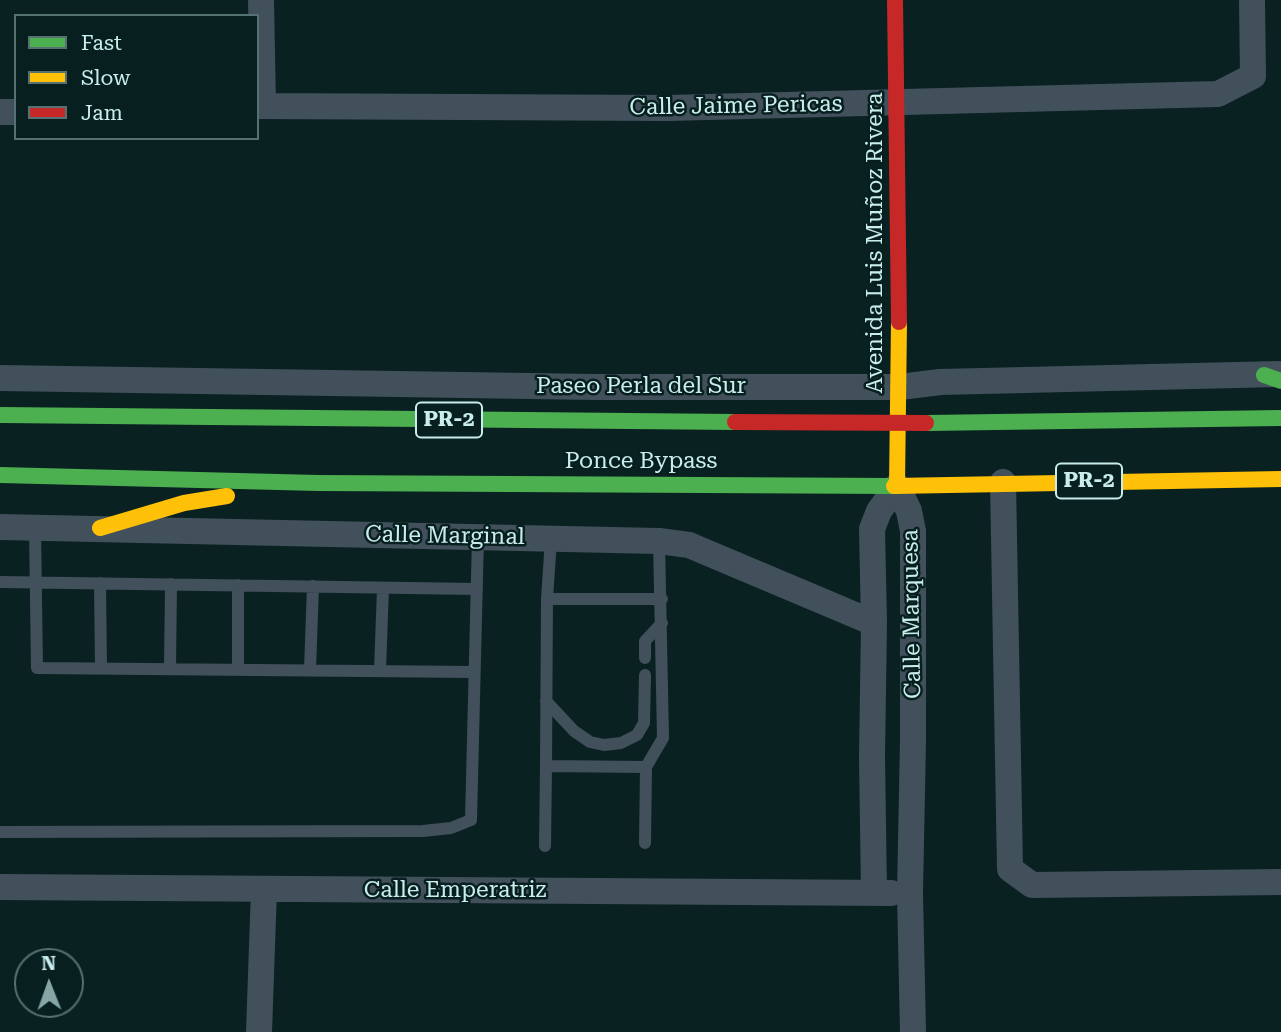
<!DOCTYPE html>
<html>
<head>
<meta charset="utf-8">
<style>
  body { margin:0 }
  #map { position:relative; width:1281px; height:1032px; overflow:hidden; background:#0a2121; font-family:"Roboto Serif",serif }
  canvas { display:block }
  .legend { position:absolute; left:14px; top:14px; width:245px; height:126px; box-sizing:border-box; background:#071f1f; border:2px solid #557171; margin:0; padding:9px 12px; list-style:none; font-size:21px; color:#c9eded }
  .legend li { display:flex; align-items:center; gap:14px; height:35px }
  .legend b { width:35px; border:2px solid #557171 }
  .north { position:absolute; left:14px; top:948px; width:70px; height:70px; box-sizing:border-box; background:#071f1f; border:2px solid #557171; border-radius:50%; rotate:359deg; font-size:19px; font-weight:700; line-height:28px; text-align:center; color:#c9eded }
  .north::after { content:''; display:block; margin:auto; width:24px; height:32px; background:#86a6a6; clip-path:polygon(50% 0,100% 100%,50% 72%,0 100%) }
</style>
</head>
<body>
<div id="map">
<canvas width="1281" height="1032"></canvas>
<ul class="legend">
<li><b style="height:9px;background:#4caf50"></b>Fast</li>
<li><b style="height:9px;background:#ffc107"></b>Slow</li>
<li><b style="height:9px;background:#c62828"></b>Jam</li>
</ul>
<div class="north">N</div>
</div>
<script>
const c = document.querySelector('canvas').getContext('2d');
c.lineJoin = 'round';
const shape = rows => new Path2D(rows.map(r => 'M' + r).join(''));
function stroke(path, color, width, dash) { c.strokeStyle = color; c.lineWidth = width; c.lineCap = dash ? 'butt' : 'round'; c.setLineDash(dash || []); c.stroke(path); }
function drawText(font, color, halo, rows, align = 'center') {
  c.font = font + ' "Roboto Serif",serif'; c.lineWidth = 5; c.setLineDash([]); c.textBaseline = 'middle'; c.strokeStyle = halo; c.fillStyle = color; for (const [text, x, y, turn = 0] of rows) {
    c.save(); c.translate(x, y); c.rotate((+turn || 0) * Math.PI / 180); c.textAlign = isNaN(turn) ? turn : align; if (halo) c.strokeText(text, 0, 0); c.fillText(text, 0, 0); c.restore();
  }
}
const lane = shape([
  [35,528,37,668,474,672],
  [551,539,547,599,546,766,646,767,663,738,659,541],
  [0,582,477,589],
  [100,583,101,668],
  [238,585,238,669],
  [547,599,662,599],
  [645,658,645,641,662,623],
  [170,669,171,584],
  [310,670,313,586],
  [380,671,383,588],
  [546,701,574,731,590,742,604,745,621,743,637,735,644,723,645,675],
  [0,832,423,831,451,828,471,820,478,537],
  [645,843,646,767],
  [545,846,546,766]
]);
const street = shape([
  [261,0,263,105],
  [257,106,668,108,1218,94,1253,76,1252,0],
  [0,112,16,112],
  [0,378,596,387,900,387,940,382,1279,374],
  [1003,482,1010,869,1032,885,1281,882],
  [0,527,659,541,689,545,874,623],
  [0,887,891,893],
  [874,893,872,757,874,623,872,529,879,511,897,486,909,511,913,531,913,740,910,893,913,1032],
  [259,1032,264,889]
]);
const fast = shape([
  [1264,375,1281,381],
  [0,415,735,422],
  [926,423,1281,418],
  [0,475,318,483,894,486]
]);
const slow = shape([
  [894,486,1281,479],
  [897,486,899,322],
  [100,528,184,503,227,496]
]);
const jam = shape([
  [895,0,899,322],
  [735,422,926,423]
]);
const shields = [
  [449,420,66],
  [1089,481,66]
];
const shieldNames = [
  ["PR-2",449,420],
  ["PR-2",1089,481]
];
const streetNames = [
  ["Calle Jaime Pericas",736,106,-1],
  ["Avenida Luis Muñoz Rivera",875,243,-90],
  ["Paseo Perla del Sur",641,386],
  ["Ponce Bypass",641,461],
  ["Calle Marginal",445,536,1],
  ["Calle Marquesa",912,614,-91],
  ["Calle Emperatriz",455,890]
];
stroke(lane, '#42505c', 12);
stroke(street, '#42505c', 26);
stroke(fast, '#4caf50', 16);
stroke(slow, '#ffc107', 16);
stroke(jam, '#c62828', 16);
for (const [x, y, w] of shields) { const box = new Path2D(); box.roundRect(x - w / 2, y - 17.5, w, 35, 5); c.fillStyle = '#071f1f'; c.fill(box); stroke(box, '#c9eded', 2); }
drawText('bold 21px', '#c9eded', null, shieldNames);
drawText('23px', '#c9eded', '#071f1f', streetNames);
</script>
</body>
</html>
